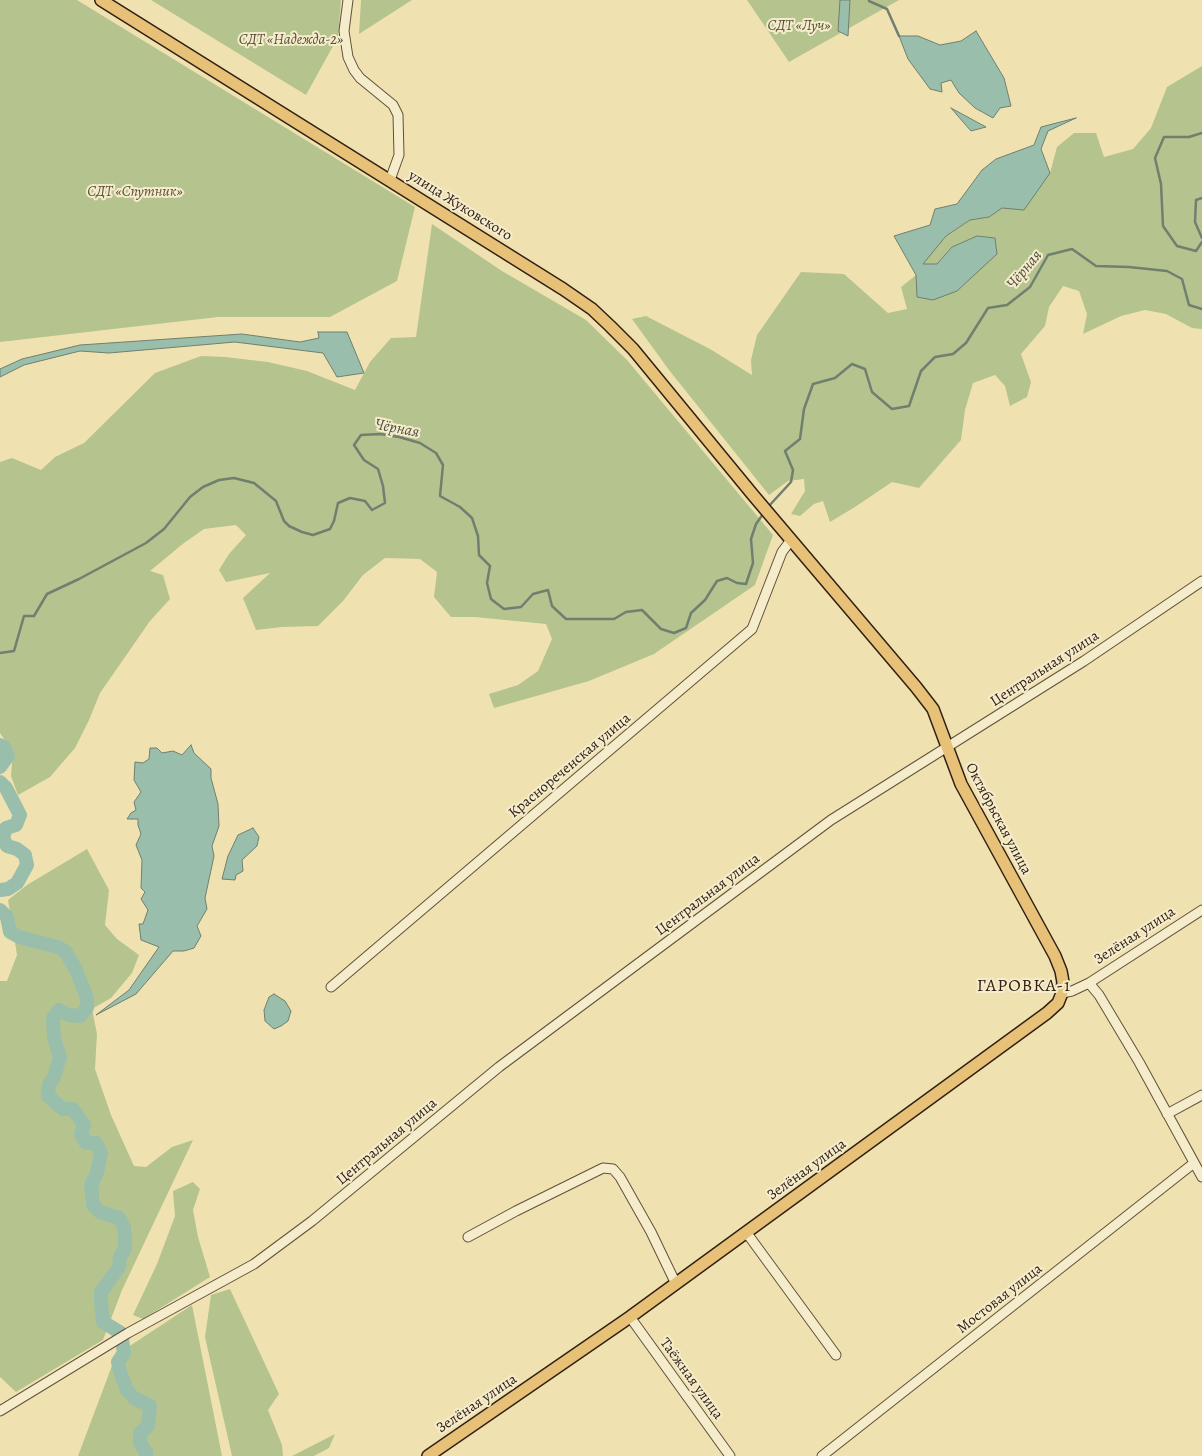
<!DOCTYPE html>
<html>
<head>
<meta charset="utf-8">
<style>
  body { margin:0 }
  canvas { display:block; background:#f0e2b0 }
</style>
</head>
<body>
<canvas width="1202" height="1456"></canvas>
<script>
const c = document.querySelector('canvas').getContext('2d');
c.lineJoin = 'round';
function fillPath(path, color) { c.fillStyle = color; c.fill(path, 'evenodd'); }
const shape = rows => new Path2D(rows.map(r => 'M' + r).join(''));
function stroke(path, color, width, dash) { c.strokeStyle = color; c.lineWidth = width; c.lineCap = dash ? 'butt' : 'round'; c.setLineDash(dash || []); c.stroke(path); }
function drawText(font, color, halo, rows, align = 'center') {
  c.font = font + ' Alegreya,serif'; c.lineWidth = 4; c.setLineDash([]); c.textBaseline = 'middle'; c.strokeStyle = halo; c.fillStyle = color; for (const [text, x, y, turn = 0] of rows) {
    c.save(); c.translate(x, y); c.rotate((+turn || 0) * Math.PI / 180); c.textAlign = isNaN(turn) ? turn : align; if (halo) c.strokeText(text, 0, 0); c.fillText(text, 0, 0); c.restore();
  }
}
const green = shape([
  [0,0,77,0,415,207,397,281,330,317,218,317,0,342],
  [151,0,341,0,338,37,306,95],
  [361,0,412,0,359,34],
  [747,0,899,0,789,62],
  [1202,66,1202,329,1192,328,1166,314,1145,310,1121,316,1083,334,1087,314,1079,291,1063,286,1049,307,1045,326,1021,354,1031,382,1027,397,1010,406,1005,386,995,375,973,383,965,410,961,440,919,488,892,482,855,507,830,522,823,501,814,504,800,516,791,514,805,491,804,479,788,481,769,495,669,370,632,319,646,316,710,349,752,375,751,360,757,335,801,272,844,274,888,313,907,309,901,287,916,275,995,238,977,236,952,247,937,264,922,264,946,236,970,220,989,217,1050,173,1057,147,1074,133,1096,133,1104,157,1133,149,1151,128,1167,87],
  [432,224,502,271,586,320,627,360,773,535,755,585,654,654,589,681,494,708,489,694,518,685,538,671,552,639,546,624,475,617,451,617,434,597,437,572,420,559,385,558,363,575,343,601,318,626,282,627,256,630,243,598,270,573,226,582,219,570,229,554,246,535,236,525,204,529,184,543,150,571,163,575,170,599,150,621,100,693,89,720,75,748,50,777,18,795,11,776,13,752,0,733,0,462,12,458,41,470,55,457,84,443,155,373,201,356,225,357,268,362,307,371,355,390,370,362,391,338,416,337],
  [87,849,109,890,105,925,117,939,139,955,132,973,111,998,92,1009,97,1034,95,1069,111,1115,134,1166,146,1167,172,1147,193,1140,122,1290,103,1340,16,1392,0,1377,0,981,7,981,17,955,8,900,27,885],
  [193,1182,200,1189,193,1210,198,1237,210,1277,143,1319,133,1315,157,1264,175,1216,173,1191],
  [230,1289,279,1394,268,1410,282,1445,283,1456,232,1456,205,1337,211,1295],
  [192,1305,222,1456,78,1456,116,1355],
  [335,1434,329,1448,314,1456,292,1456]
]);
const water = shape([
  [840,0,850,0,848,36,838,31,840,0],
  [976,31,1004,78,1011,106,1000,108,993,118,975,108,959,93,951,80,941,83,942,92,930,89,908,59,899,36,918,36,940,45,961,41,976,31],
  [951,108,986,127,971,131,951,108],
  [1076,118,1048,131,1041,149,1050,173,1024,210,1002,208,989,217,970,220,946,236,923,264,937,264,952,247,977,236,995,238,997,254,957,291,933,300,917,297,916,275,894,236,930,225,935,209,957,204,982,170,996,159,1034,145,1041,127,1076,118],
  [318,332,347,332,364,373,337,377,323,353,235,342,109,353,80,351,24,365,0,377,0,369,22,359,80,345,242,334,300,342,319,338,318,332],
  [191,745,194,753,211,769,211,778,218,804,219,826,212,846,214,856,205,898,207,909,197,926,201,936,194,948,184,951,173,951,136,994,96,1015,129,990,159,947,141,940,139,924,143,924,148,910,141,899,145,892,141,888,142,860,136,845,141,834,138,825,138,819,127,819,131,813,136,810,134,802,141,792,134,780,135,762,143,763,149,759,150,748,157,748,162,753,173,751,182,755,191,745],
  [253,828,259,837,257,846,242,860,243,871,236,875,235,880,222,879,228,856,238,835,253,828],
  [274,994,285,1001,291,1011,288,1021,281,1026,274,1029,265,1021,264,1010,269,997,274,994]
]);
const stream = shape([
  [869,1,887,9,899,36],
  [1202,133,1189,137,1164,137,1155,158,1161,184,1163,226,1177,246,1196,251,1202,242],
  [1202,198,1196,200,1195,222,1202,238],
  [768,507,791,482,793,470,785,451,800,439,804,409,813,384,835,378,852,364,865,369,872,392,892,409,909,406,921,371,935,357,953,354,966,343,988,308,1007,305,1030,287,1048,255,1072,249,1096,266,1129,267,1167,271,1182,279,1189,305,1202,309],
  [0,653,14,651,24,616,34,616,47,594,79,579,146,543,164,529,190,497,203,487,219,480,234,478,254,483,276,501,284,521,289,526,302,532,313,535,330,529,334,521,338,503,350,498,365,501,372,510,385,503,383,486,378,469,364,460,354,445,361,435,380,434,399,437,420,443,436,453,443,465,440,496,460,507,472,518,478,536,479,555,490,566,487,583,491,599,504,609,521,607,533,594,548,590,552,606,566,619,614,619,626,612,642,610,661,629,674,633,686,628,691,613,705,600,717,581,727,578,737,583,746,584,753,563,751,539,756,524,763,514]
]);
const river = shape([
  [0,745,4,747,8,756,0,767],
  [0,782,6,788,20,815,16,825,6,828,3,838,7,846,17,849,25,855,27,865,17,883,8,889,0,890],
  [0,910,7,917,10,932,19,937,58,947,66,952,76,970,87,998,87,1008,80,1016,69,1015,59,1010,53,1018,54,1038,60,1057,54,1077,49,1085,48,1096,63,1109,73,1109,84,1125,81,1134,86,1143,96,1143,101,1153,97,1173,91,1185,93,1205,100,1212,119,1218,124,1227,125,1237,125,1248,120,1257,119,1267,101,1292,101,1302,103,1322,121,1333,124,1353,118,1362,120,1372,127,1390,134,1398,150,1406,148,1426,140,1433,140,1443,146,1452,146,1456]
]);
const minor = shape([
  [348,0,344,31,348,57,354,70,360,78,393,105,398,115,399,155,390,180],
  [1089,983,1099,995,1139,1062,1202,1177],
  [331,987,752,629,782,552,791,540],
  [1062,993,1072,991,1089,983,1202,910],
  [1167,1114,1202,1095],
  [746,1232,836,1355],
  [468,1237,516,1211,603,1168,613,1169,620,1177,651,1232,676,1284],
  [630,1317,730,1456],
  [0,1411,128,1333,254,1264,312,1221,499,1067,831,820,1084,661,1202,581],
  [822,1456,1194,1163]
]);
const major = shape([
  [101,0,563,289,592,309,610,326,633,349,753,495,916,687,933,709,961,784,1055,956,1061,971,1063,982,1062,993,1058,1003,1047,1013,630,1317,428,1456]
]);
const parkNames = [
  ["СДТ «Луч»",799,26],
  ["СДТ «Надежда-2»",291,40],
  ["СДТ «Спутник»",135,192]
];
const streetNames = [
  ["улица Жуковского",460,206,32],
  ["Центральная улица",1045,669,-33],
  ["Краснореченская улица",570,766,-40],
  ["Октябрьская улица",998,819,62],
  ["Центральная улица",708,895,-37],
  ["Зелёная улица",1135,936,-33],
  ["Центральная улица",387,1142,-40],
  ["Зелёная улица",807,1170,-36],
  ["Мостовая улица",1000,1299,-38],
  ["Таёжная улица",691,1379,54],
  ["Зелёная улица",477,1404,-34]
];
const waterNames = [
  ["Чёрная",1025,270,-50],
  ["Чёрная",397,429,11]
];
const quarterNames = [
  ["ГАРОВКА-1",1024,987]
];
fillPath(green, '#b5c48e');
fillPath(water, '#9abeac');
stroke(water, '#707f6f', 1);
stroke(stream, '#707f6f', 2.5);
stroke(river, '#9abeac', 14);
stroke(minor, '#61503b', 11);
stroke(major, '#312014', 14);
stroke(minor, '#f5eccc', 9);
stroke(major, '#e8c178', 11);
drawText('italic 15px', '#595139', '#f5eccc', parkNames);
drawText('15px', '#312014', '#f5eccc', streetNames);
drawText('italic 16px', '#504f42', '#f5eccc', waterNames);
c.letterSpacing = '1px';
drawText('18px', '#312014', '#f5eccc', quarterNames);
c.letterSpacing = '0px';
</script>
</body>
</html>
